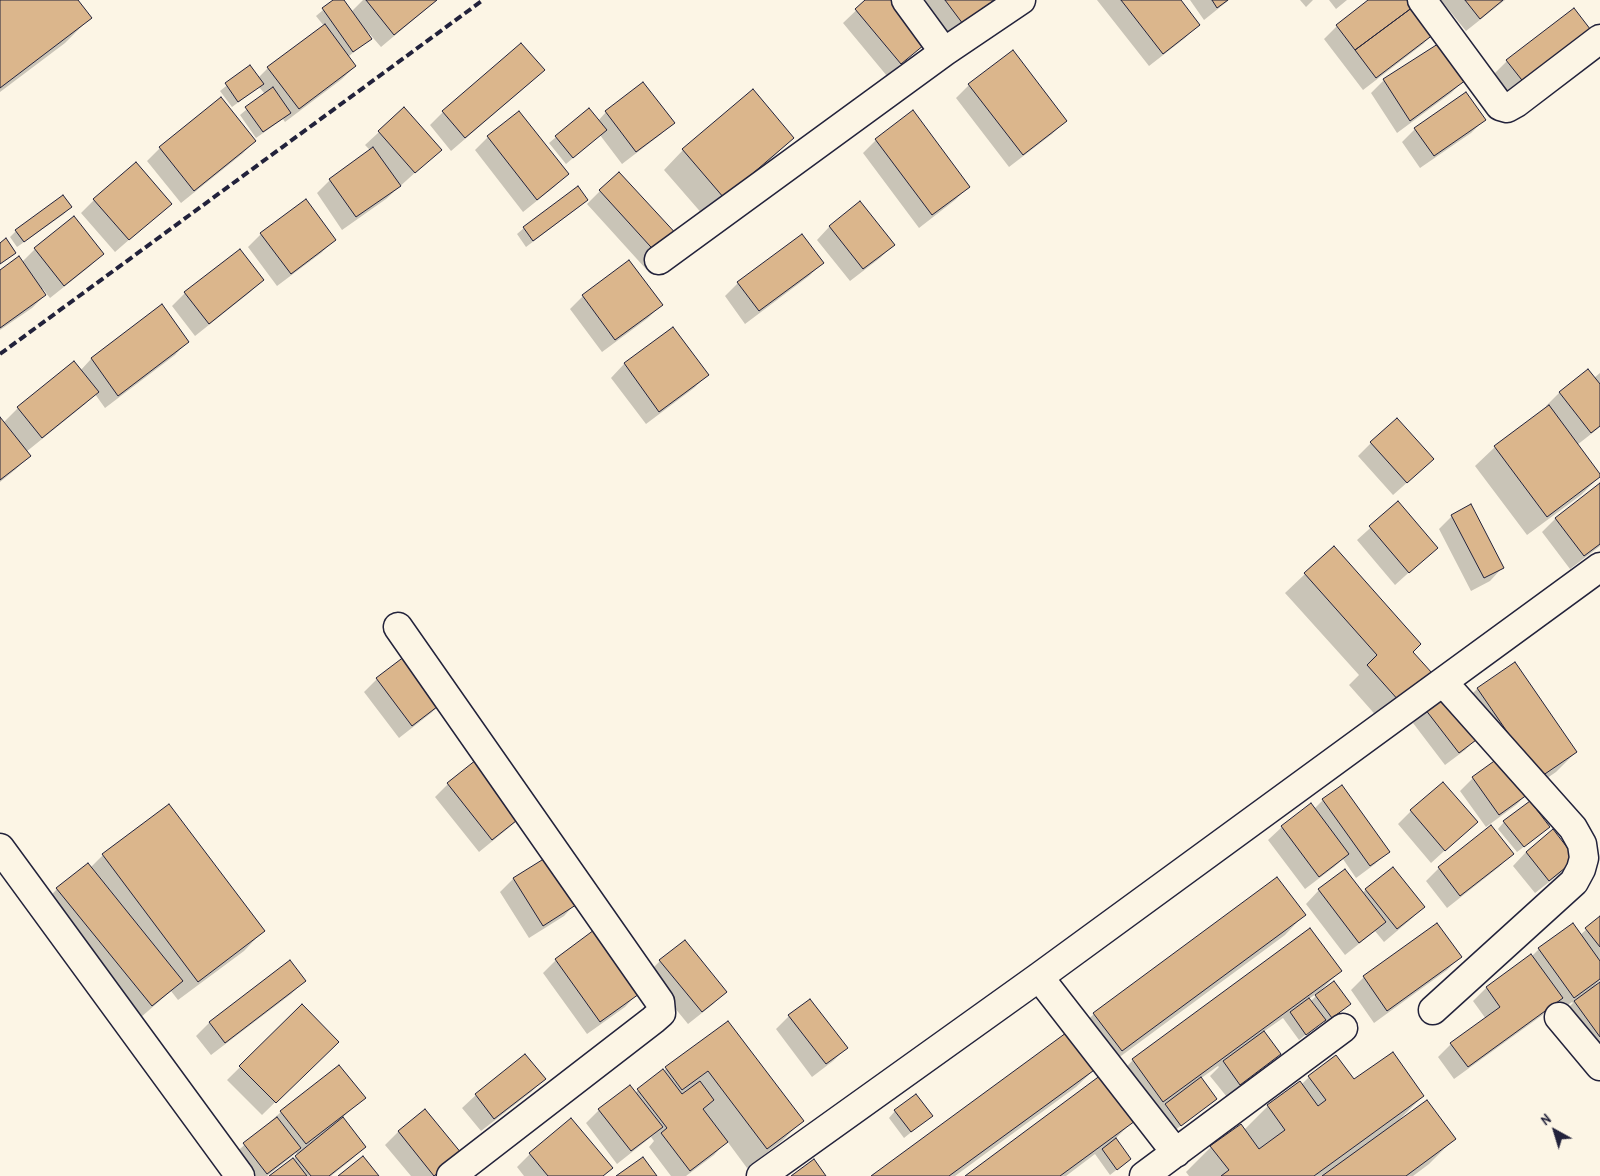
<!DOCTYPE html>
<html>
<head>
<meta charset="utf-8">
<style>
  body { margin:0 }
  #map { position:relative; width:1600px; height:1176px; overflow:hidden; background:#fcf5e5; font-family:"Patrick Hand",sans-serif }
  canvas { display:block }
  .north { position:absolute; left:1530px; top:1106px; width:50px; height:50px; -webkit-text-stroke:4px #fcf5e5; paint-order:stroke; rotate:321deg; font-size:14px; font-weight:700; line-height:20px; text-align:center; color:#22223b }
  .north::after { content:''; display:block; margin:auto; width:18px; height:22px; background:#22223b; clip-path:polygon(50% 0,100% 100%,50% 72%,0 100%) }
</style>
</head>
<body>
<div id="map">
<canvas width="1600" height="1176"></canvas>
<div class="north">N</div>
</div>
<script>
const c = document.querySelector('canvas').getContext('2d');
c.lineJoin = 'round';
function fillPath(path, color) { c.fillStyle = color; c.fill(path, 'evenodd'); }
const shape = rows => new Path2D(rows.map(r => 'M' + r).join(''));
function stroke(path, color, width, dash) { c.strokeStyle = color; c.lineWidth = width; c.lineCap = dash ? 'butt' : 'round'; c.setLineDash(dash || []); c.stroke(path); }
const shadow = shape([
  [0,0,77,0,90,18,65,43,0,92],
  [335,0,342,0,351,12,363,0,437,0,381,47,368,32,367,33,370,38,348,57,355,66,342,79,285,122,283,119,256,138,240,115,265,94,259,87,232,107,220,91,250,67,258,78,268,68,324,26,316,16],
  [867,0,928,40,887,76,843,23],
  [926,0,996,0,950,36,924,3],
  [1097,0,1179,0,1198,24,1185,38,1149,66],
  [1190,0,1229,0,1204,20],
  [1300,0,1313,0,1306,7],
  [1329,0,1347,0,1336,9],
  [1370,0,1436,31,1423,44,1363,90,1324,39,1337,26],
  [1441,0,1505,0,1466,31],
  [1440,43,1464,80,1451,93,1397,133,1371,93,1384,80],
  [521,45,530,83,451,151,430,125,443,112],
  [1582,51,1515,102,1494,74,1507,61],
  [643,84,673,122,660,135,622,164,600,135,566,164,549,143,588,110,598,121,606,112],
  [969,85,1065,121,1052,134,1009,167,956,98],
  [1466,94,1484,120,1471,133,1420,168,1402,142,1415,129],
  [221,99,255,141,242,154,181,203,147,161,160,148],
  [404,109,440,150,386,199,342,230,317,193,330,180,371,151,365,145],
  [488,137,567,174,554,187,523,212,475,150],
  [793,138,773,157,704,216,664,170,683,150],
  [876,140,968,187,955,200,919,228,863,153],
  [600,191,665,251,646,269,587,204],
  [94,200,170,204,115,252,81,213],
  [587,200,580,206,526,247,517,234,524,228],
  [306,201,334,240,321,253,277,286,248,247,261,234],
  [70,207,64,214,17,247,10,237,16,231],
  [73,218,102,254,89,267,50,298,43,289,41,290,45,295,32,308,0,330,0,272,22,262,35,249],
  [830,226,893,245,880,258,850,281,817,240],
  [801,236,822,263,809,276,745,324,725,296,738,283],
  [262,280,249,293,195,336,172,306,185,293],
  [583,296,661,305,648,318,602,352,570,309],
  [161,306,188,341,175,355,105,408,95,394,84,405,26,452,29,456,16,469,0,482,0,419,3,423,18,408,74,363,80,371,91,359],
  [673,329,707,375,694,388,646,424,611,378,624,364],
  [1588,371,1594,378,1600,373,1600,427,1577,445,1600,476,1581,495,1527,535,1475,466,1495,447,1547,408,1546,406,1559,393],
  [1371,443,1419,472,1393,495,1358,456],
  [1600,485,1600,546,1570,569,1542,532,1555,519],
  [1398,503,1436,548,1395,585,1357,540],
  [1452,516,1503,567,1490,581,1471,591,1439,529],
  [1305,574,1412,652,1430,673,1380,720,1349,685,1359,675,1285,593],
  [1515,663,1576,752,1556,772,1528,791,1529,792,1516,805,1486,827,1460,791,1473,778,1495,762,1478,737,1465,750,1445,765,1413,723,1426,710,1457,709,1477,689],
  [377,679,445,700,431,713,399,738,364,692],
  [448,784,524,813,511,826,479,852,435,797],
  [1323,800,1388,851,1375,864,1356,878,1343,859,1334,867,1305,889,1268,840,1282,827,1314,809],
  [1411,811,1476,822,1431,863,1398,824],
  [1504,822,1542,833,1517,852,1498,829],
  [1491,827,1512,854,1499,867,1447,908,1426,881,1439,868],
  [1553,831,1575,859,1562,872,1535,893,1513,866,1526,852],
  [103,855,263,931,244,951,178,1000,171,991,132,1025,38,909,57,889,90,868],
  [549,857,577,902,564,916,529,938,500,892,513,879],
  [1392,868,1424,907,1410,920,1384,942,1375,931,1345,955,1306,904,1319,890,1344,870,1362,893],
  [1304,915,1285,935,1102,1070,1074,1033,1094,1014],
  [1600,918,1600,980,1595,985,1596,986,1600,983,1600,1068,1555,1021,1573,1003,1572,1002,1561,1010,1556,1003,1548,1011,1454,1079,1438,1057,1451,1044,1486,1019,1473,1001,1486,988,1530,956,1531,957,1539,949,1580,935],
  [1460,957,1447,970,1374,1023,1351,990,1364,977],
  [556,960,638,993,625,1007,587,1034,543,973],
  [660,961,725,992,712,1005,688,1024,647,974],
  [290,962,304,981,291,994,211,1055,196,1036,209,1023],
  [1340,971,1318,993,1343,1010,1325,1023,1323,1021,1299,1040,1283,1018,1263,1032,1280,1054,1267,1067,1227,1097,1210,1076,1219,1067,1218,1066,1200,1079,1215,1099,1174,1131,1114,1080,1133,1060],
  [1317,993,1318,994,1310,1002,1309,999],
  [302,1006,337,1042,262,1115,227,1080],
  [789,1016,846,1048,833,1061,812,1077,776,1029],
  [727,1022,802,1121,783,1140,747,1168,727,1141,714,1155,686,1176,671,1176,649,1147,654,1141,651,1137,617,1164,586,1123,599,1110,635,1093],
  [525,1056,544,1079,531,1092,481,1131,462,1108,476,1095],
  [1096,1068,1076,1087,955,1176,873,1176],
  [1309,1077,1354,1081,1423,1096,1399,1120,1454,1139,1429,1164,1413,1176,1189,1176,1186,1172,1211,1147,1244,1130,1268,1106,1301,1085],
  [364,1098,342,1118,364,1147,351,1160,331,1176,271,1176,292,1160,298,1155,296,1153,267,1176,246,1176,231,1157,281,1112],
  [424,1110,447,1167,435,1176,411,1176,385,1145,398,1132],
  [895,1111,931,1116,904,1138,889,1118],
  [1133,1121,1115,1139,1130,1159,1110,1175,1095,1154,1066,1176,967,1176],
  [530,1154,611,1168,603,1176,524,1176,517,1167]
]);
const building = shape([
  [0,0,78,0,92,18,0,88,0,0],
  [333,0,344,0,372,39,353,52,322,8,333,0],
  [366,0,437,0,394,35,366,0],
  [865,0,896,0,930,40,901,64,855,9,865,0],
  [945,0,994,0,963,24,945,0],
  [1121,0,1181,0,1200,25,1163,54,1121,0],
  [1212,0,1228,0,1217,8,1212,0],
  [1368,0,1414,0,1417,4,1355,50,1336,25,1368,0],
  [1465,0,1503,0,1480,19,1465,0],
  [1417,4,1438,31,1376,78,1355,50,1417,4],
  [1574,8,1597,38,1529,89,1506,60,1574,8],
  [325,24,356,66,299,109,267,67,325,24],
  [1441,42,1466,80,1410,121,1383,79,1441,42],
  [521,43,545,70,465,138,442,111,521,43],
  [1013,50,1067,121,1023,155,968,84,1013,50],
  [250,65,264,84,238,102,225,83,250,65],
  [643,82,675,123,636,152,605,111,643,82],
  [273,87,291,113,263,132,245,107,273,87],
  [753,89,794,138,724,198,682,149,753,89],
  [1466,92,1486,120,1434,156,1414,128,1466,92],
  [221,97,256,141,194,191,159,147,221,97],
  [404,107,442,150,415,173,378,131,404,107],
  [589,108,607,130,573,158,555,136,589,108],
  [913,110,970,187,932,215,875,139,913,110],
  [519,111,569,174,537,200,487,136,519,111],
  [373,147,401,186,356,217,329,179,373,147],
  [136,162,172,204,129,240,93,199,136,162],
  [619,172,680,238,660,257,599,190,619,172],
  [578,186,588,200,533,241,523,227,578,186],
  [63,195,72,207,24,242,15,230,63,195],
  [306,199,336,240,291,274,260,233,306,199],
  [860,201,895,245,863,269,829,226,860,201],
  [74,216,104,254,64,286,34,248,74,216],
  [802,234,824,263,759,311,737,282,802,234],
  [6,238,16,253,0,264,0,243,6,238],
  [240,249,264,280,209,324,184,292,240,249],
  [19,256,46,295,0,328,0,270,19,256],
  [629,260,663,305,615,340,582,295,629,260],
  [162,304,189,342,118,396,91,358,162,304],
  [673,327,709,375,659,412,624,363,673,327],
  [74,361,99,392,42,438,17,407,74,361],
  [1588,369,1600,384,1600,426,1591,433,1559,392,1588,369],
  [1549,405,1600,474,1600,477,1547,517,1494,446,1549,405],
  [0,417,31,456,0,480,0,417],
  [1397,418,1434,459,1407,483,1370,442,1397,418],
  [1600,483,1600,544,1584,556,1555,518,1600,483],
  [1398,501,1438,548,1409,573,1369,526,1398,501],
  [1471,504,1504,568,1484,578,1451,515,1471,504],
  [1334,546,1421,644,1413,652,1432,673,1400,702,1367,665,1377,655,1304,573,1334,546],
  [409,653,446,700,412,726,376,678,409,653],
  [1515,662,1577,752,1539,778,1477,688,1515,662],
  [1446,693,1480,737,1459,753,1425,709,1446,693],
  [1504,754,1531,792,1499,815,1472,777,1504,754],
  [481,756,526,813,492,840,447,783,481,756],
  [1443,782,1478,822,1445,851,1410,810,1443,782],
  [1342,785,1390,852,1370,866,1322,799,1342,785],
  [1530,801,1550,827,1524,847,1503,821,1530,801],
  [1311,803,1349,854,1319,877,1281,826,1311,803],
  [169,804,265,931,198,982,102,854,169,804],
  [1491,825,1514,854,1460,896,1438,867,1491,825],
  [1553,829,1576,859,1549,881,1526,852,1553,829],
  [550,855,579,903,543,926,513,878,550,855],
  [88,863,183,981,152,1006,56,888,88,863],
  [1393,867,1425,907,1397,929,1365,889,1393,867],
  [1345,869,1386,922,1359,943,1318,889,1345,869],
  [1277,877,1306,915,1122,1051,1093,1013,1277,877],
  [1600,916,1600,947,1585,928,1600,916],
  [1437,923,1462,957,1387,1011,1363,976,1437,923],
  [1573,923,1600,961,1600,979,1574,998,1538,948,1573,923],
  [1310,928,1342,971,1163,1102,1132,1059,1310,928],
  [594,930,639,994,600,1022,555,959,594,930],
  [685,940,727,992,702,1012,659,960,685,940],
  [1531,954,1563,998,1468,1067,1450,1043,1500,1007,1486,987,1531,954],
  [290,960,306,981,225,1043,209,1022,290,960],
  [1334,981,1351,1004,1332,1018,1315,995,1334,981],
  [1600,982,1600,1037,1574,1001,1600,982],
  [1309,998,1326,1020,1306,1035,1290,1012,1309,998],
  [810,999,848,1048,826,1064,788,1015,810,999],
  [302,1004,339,1042,276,1103,239,1066,302,1004],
  [728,1021,804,1121,767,1149,708,1071,682,1090,665,1067,728,1021],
  [1070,1030,1097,1068,949,1176,871,1176,1070,1030],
  [1264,1031,1281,1054,1240,1085,1223,1061,1264,1031],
  [1393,1052,1424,1096,1314,1176,1221,1176,1229,1170,1210,1146,1241,1124,1259,1149,1285,1130,1267,1105,1300,1081,1318,1106,1326,1100,1308,1076,1336,1055,1354,1079,1393,1052],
  [525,1054,546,1079,494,1119,475,1094,525,1054],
  [339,1065,366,1098,306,1144,280,1111,339,1065],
  [663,1069,682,1094,700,1081,714,1100,703,1109,728,1142,690,1171,661,1133,667,1128,637,1089,663,1069],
  [1101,1075,1135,1121,1060,1176,965,1176,1101,1075],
  [1201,1077,1217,1099,1181,1126,1165,1104,1201,1077],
  [630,1085,663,1127,631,1151,598,1109,630,1085],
  [916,1094,933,1116,911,1132,894,1110,916,1094],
  [1427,1100,1456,1139,1406,1176,1322,1176,1427,1100],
  [425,1109,462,1154,434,1176,398,1131,425,1109],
  [277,1117,301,1148,267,1174,243,1143,277,1117],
  [343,1117,366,1147,329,1176,311,1176,295,1156,343,1117],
  [571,1118,613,1168,603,1176,548,1176,529,1153,571,1118],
  [1116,1138,1131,1159,1117,1170,1102,1149,1116,1138],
  [363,1156,379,1176,338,1176,363,1156],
  [643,1157,657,1176,616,1176,643,1157],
  [293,1158,307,1176,269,1176,293,1158],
  [814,1159,826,1176,791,1176,814,1159]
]);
const minor = shape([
  [906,0,944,52],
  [1422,0,1500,106,1507,108,1516,103,1600,39],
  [659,260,944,52,1021,0],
  [398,627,660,1002,661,1013,653,1020,451,1176],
  [0,848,240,1176],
  [1039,977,1176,1153],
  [1433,1010,1574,882,1581,869,1584,858,1582,844,1573,828,1443,682],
  [1559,1017,1600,1066],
  [761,1176,1039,977,1600,567],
  [1144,1176,1343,1028]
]);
const rail = shape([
  [0,354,483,0]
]);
fillPath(shadow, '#0003');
fillPath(building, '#dbb68c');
stroke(building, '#22223b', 1);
stroke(minor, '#22223b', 31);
stroke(minor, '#fcf5e5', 28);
stroke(rail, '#22223b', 4, [8, 4]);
</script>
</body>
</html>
